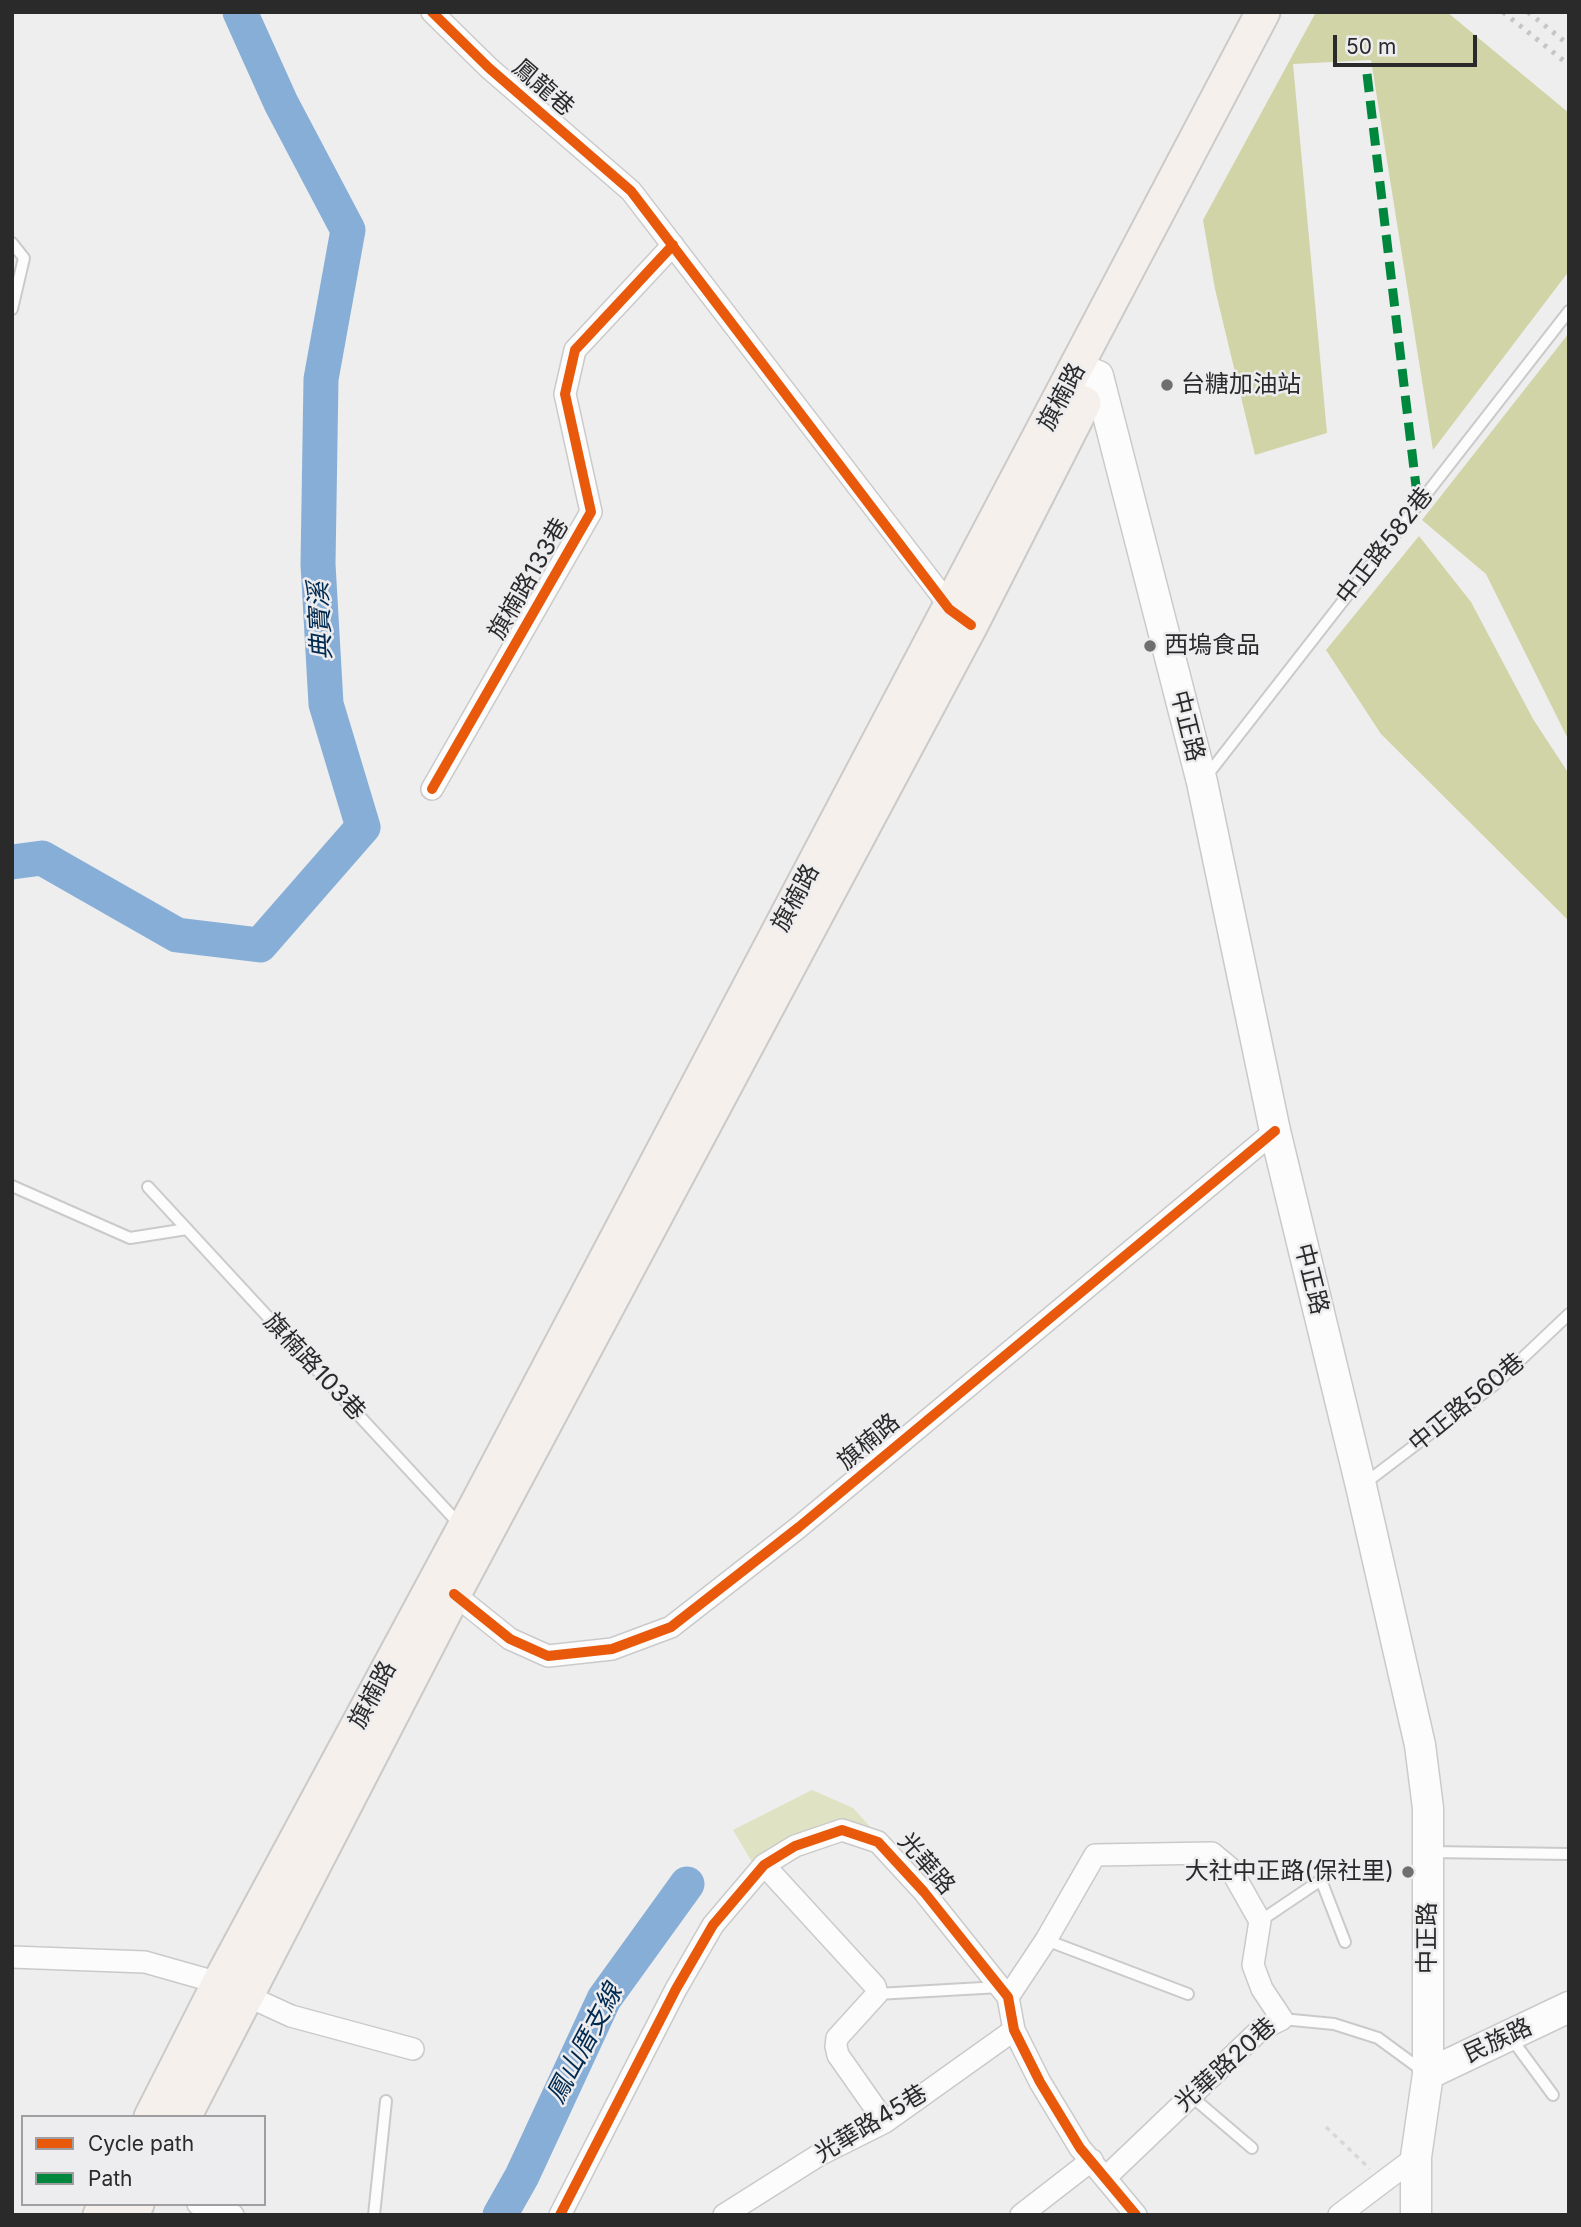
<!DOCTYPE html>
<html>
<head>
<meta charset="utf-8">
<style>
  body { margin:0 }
  #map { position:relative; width:1581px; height:2227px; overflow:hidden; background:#eee; font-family:Inter,sans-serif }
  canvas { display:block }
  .frame { position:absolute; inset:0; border:14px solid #2a2a2b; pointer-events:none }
  .legend { position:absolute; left:21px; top:2115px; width:245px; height:91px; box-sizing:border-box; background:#ededef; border:2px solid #9f9fa1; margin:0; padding:9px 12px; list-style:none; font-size:21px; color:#2a2a2b }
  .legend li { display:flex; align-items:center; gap:14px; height:35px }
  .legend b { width:35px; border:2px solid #9f9fa1 }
  .scale { position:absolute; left:1333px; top:35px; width:144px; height:32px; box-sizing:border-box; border:4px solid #2a2a2b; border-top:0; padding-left:9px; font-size:21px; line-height:24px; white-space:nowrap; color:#2a2a2b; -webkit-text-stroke:5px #ededef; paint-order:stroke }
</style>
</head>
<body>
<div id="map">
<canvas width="1581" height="2227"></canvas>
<div class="frame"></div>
<ul class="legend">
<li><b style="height:9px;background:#e8590c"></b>Cycle path</li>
<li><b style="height:9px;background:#00873e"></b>Path</li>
</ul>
<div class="scale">50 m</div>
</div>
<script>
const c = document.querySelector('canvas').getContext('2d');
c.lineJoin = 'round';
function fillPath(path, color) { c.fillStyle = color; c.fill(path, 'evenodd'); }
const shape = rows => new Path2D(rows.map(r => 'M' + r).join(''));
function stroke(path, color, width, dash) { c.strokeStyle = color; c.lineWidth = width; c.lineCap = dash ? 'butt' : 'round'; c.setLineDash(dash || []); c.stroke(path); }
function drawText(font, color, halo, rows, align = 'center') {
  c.font = font + ' Inter,"Noto Sans TC",sans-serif'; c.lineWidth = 5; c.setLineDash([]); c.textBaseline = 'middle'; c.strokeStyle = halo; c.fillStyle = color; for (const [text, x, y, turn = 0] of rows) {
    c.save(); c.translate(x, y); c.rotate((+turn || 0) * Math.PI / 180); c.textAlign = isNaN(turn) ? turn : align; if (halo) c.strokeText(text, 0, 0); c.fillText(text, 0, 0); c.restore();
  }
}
const green = shape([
  [812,1790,853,1808,876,1833,845,1827,755,1867,733,1830]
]);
const forest = shape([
  [1316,12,1447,12,1569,113,1569,271,1433,450,1371,60,1293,64,1327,433,1255,455,1215,289,1203,220],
  [1569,333,1569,741,1486,574,1422,520],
  [1419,536,1471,602,1533,719,1569,774,1569,921,1381,734,1326,650]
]);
const river = shape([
  [12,862,42,858,177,935,260,945,363,827,326,704,318,564,321,379,348,230,281,103,240,12],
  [500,2215,522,2176,604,1999,687,1884]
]);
const path = shape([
  [1326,2127,1370,2169]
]);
const lane = shape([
  [12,243,24,258,12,309],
  [1205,778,1569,311],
  [12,1186,130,1238,187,1229],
  [148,1187,461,1526],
  [1364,1484,1494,1385,1569,1314],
  [1430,1852,1569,1854],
  [1260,1921,1321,1880,1345,1942],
  [1046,1940,1188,1994],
  [877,1994,1000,1987],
  [1282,2019,1334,2024,1378,2038,1423,2071],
  [1511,2038,1553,2095],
  [1191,2096,1252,2148],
  [374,2215,386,2101]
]);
const street = shape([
  [432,12,489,68,631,191,956,614],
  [432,789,591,512,565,394,575,350,673,245],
  [454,1594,510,1639,548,1656,612,1649,671,1627,799,1527,1275,1131],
  [764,1865,875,1986,877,1994,837,2038,836,2046,838,2055,885,2122],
  [12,1957,145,1962,219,1983,291,2016,413,2049],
  [1008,1997,1046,1940,1095,1855,1212,1853,1230,1868,1260,1921,1253,1965,1262,1989,1282,2019,1260,2030,1105,2178],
  [198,2204,233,2215],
  [560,2215,676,1989,713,1925,764,1865,795,1846,842,1830,878,1842,924,1892,1008,1997,1014,2030,1040,2082,1080,2148,1136,2215],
  [724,2215,819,2155,885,2122,1014,2030],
  [1021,2215,1092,2160],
  [1339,2215,1416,2157]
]);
const secondary = shape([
  [1078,368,1098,376,1202,782,1275,1131,1361,1486,1420,1745,1428,1808,1428,2074,1416,2157,1416,2215],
  [1428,2074,1569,2007]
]);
const primary = shape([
  [151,2117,219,1983,478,1502,1263,12],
  [184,2117,454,1594,971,625,1084,403],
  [100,2215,106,2204],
  [131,2215,137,2204]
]);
const rail = shape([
  [1503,12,1569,65],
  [1528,12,1569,45]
]);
const quiet = shape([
  [1367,74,1418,503]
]);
const cycleway = shape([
  [432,12,489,68,631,191,949,609,971,625],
  [432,789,591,512,565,394,575,350,673,245],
  [454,1594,510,1639,548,1656,612,1649,671,1627,799,1527,1275,1131],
  [560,2215,676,1989,713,1925,764,1865,795,1846,842,1830,878,1842,924,1892,1008,1997,1014,2030,1040,2082,1080,2148,1136,2215]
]);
const markers = [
  [1167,385,7,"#6f6f6f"],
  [1150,646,7,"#6f6f6f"],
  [1408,1872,7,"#6f6f6f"]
];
const streetNames = [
  ["鳳龍巷",543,88,41],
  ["旗楠路",1062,397,-62],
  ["中正路582巷",1385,546,-52],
  ["旗楠路133巷",529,579,-60],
  ["中正路",1187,726,76],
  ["旗楠路",796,898,-62],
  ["中正路",1311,1279,76],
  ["旗楠路103巷",314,1367,47],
  ["中正路560巷",1467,1403,-39],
  ["旗楠路",869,1442,-40],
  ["旗楠路",373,1695,-62],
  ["光華路",926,1864,49],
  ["中正路",1428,1938,-90],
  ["民族路",1498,2041,-25],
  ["光華路20巷",1226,2065,-42],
  ["光華路45巷",871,2124,-31]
];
const poiNames = [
  ["台糖加油站",1181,385],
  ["西塢食品",1164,646],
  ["大社中正路(保社里)",1394,1872,"right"]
];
const waterNames = [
  ["典寶溪",321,621,-93],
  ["鳳山厝支線",585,2044,-62]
];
fillPath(green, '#dfe2c3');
fillPath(forest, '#d1d4a7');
stroke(river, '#87aed7', 35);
stroke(lane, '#cacacb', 14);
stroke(street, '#cacacb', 24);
stroke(secondary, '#cacacb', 33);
stroke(primary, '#cacaca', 37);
stroke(path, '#d8d8d9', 3.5, [5, 5]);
stroke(lane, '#fcfcfc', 10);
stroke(street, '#fcfcfc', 21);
stroke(secondary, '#fcfcfc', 30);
stroke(primary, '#f5f0ec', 33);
stroke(rail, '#c5c5c5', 5, [3.5, 7]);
stroke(quiet, '#00873e', 9, [18, 9]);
stroke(cycleway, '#e8590c', 10);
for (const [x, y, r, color] of markers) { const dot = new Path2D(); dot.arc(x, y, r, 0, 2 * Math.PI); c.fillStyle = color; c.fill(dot); stroke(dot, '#ededef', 2.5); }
drawText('24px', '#2a2a2b', '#ededef', streetNames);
drawText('24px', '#2a2a2b', '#ededef', poiNames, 'left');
drawText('italic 26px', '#002a50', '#ededef', waterNames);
</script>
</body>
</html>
